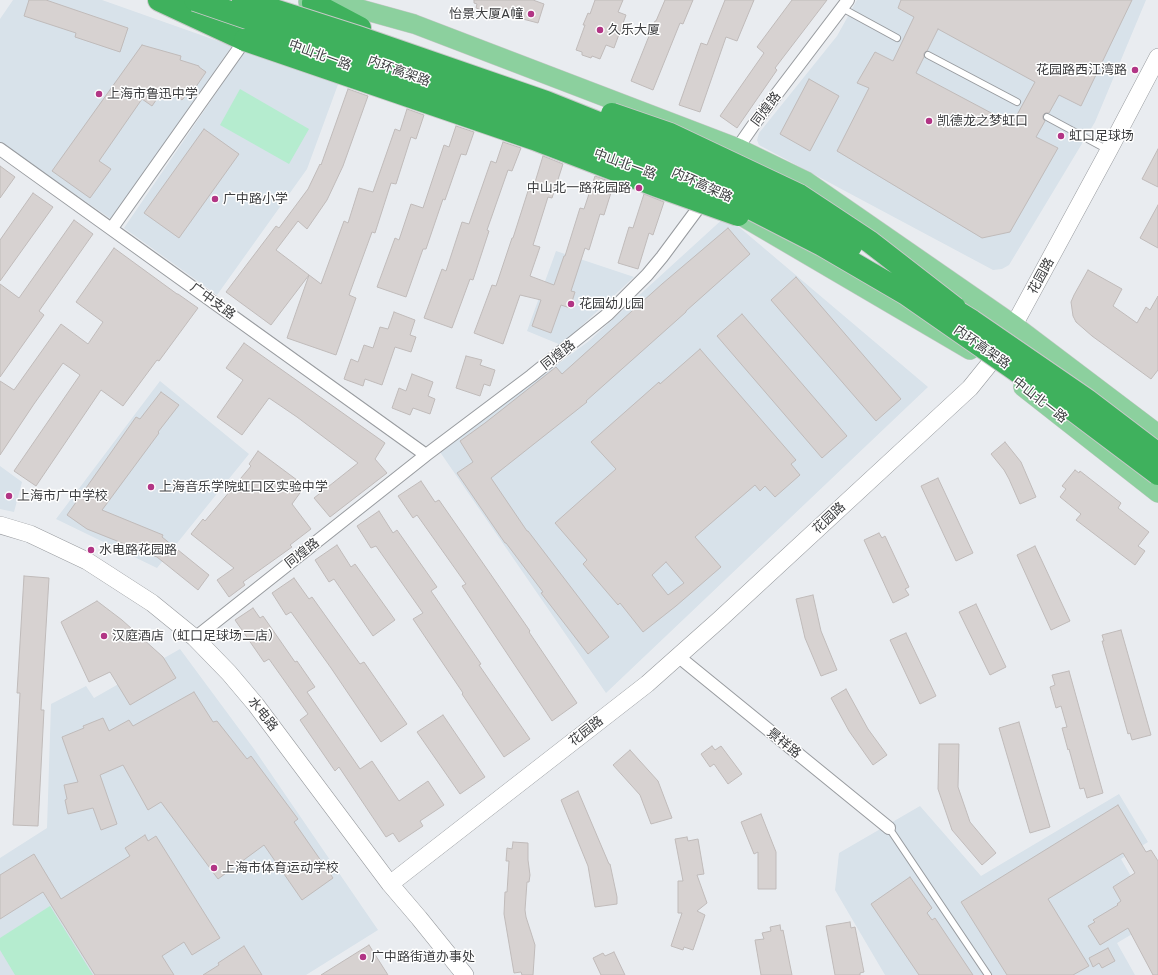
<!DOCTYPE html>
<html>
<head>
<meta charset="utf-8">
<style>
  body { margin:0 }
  canvas { display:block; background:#e9ecf0 }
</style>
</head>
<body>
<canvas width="1158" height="975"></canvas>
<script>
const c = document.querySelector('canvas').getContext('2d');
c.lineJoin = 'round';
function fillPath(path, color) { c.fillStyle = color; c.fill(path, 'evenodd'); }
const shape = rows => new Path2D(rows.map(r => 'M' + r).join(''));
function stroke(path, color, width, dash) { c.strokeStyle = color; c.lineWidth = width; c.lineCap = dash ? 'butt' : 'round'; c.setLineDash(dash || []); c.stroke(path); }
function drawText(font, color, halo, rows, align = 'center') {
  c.font = font + ' "Golos Text","Noto Sans SC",sans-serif'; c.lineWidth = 3; c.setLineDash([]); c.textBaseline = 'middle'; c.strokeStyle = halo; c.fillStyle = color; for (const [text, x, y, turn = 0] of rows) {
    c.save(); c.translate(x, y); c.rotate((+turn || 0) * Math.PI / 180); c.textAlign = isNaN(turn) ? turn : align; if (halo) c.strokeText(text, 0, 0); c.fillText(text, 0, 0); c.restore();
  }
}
const built = shape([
  [13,0,102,0,232,46,111,219,0,142,0,19],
  [857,0,1146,0,1095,122,1009,265,1002,269,993,270,759,145,757,140,759,133,837,36],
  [247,48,340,79,307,169,217,295,124,228],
  [726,216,928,387,606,693,440,452,589,341],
  [556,251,634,277,561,345,527,331],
  [160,381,249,454,157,568,56,519],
  [0,466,22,482,14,512,0,509],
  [180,649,254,749,378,930,306,975,0,975,0,858,47,828,51,704,86,686,94,698],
  [1119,794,1148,842,1121,859,1156,920,1117,943,1135,975,885,975,835,890,839,853,920,806,981,876]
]);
const green = shape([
  [240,89,309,129,289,164,220,125],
  [50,906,93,975,15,975,0,950,0,938]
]);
const building = shape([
  [29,0,46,0,128,28,120,52,75,37,76,33,24,16,29,0],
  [474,0,533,0,544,4,538,23,519,18,520,16,490,7,488,12,476,8,477,4,474,3,474,0],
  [595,0,623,0,618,12,626,15,614,48,606,45,600,59,592,56,591,58,582,55,582,52,576,50,585,25,583,25,588,13,590,14,595,0],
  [665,0,693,0,683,24,680,23,653,90,631,81,655,21,656,21,665,0],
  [725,0,754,0,737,41,726,37,700,112,679,105,701,43,707,45,725,0],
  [792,0,827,0,775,68,777,70,737,128,720,116,764,53,757,47,792,0],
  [901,0,1132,0,1081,106,1059,95,1049,113,1045,113,1043,115,1043,119,1045,121,1036,137,1058,148,1010,232,982,238,837,151,869,88,857,83,875,52,893,61,914,17,898,8,901,0],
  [938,29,1035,82,1012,124,916,73,924,57,924,53,927,51,938,29],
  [142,45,181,56,180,60,199,66,199,67,206,72,189,97,186,95,182,100,165,87,152,106,142,99,99,161,111,169,90,198,52,171,142,45],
  [809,79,839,96,810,151,780,134,809,79],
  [348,89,368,96,343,166,327,200,307,229,298,221,276,250,309,275,271,325,226,292,276,226,279,228,308,189,320,164,321,165,348,89],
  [407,109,424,115,416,139,411,137,396,184,391,183,375,233,372,232,349,295,356,298,336,355,287,338,309,275,321,284,344,221,348,223,359,188,373,192,395,129,400,131,407,109],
  [456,126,474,132,466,155,461,154,445,200,443,199,426,249,423,249,406,297,377,287,395,238,399,240,411,204,423,208,444,145,449,147,456,126],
  [204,129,239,154,179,238,144,213,204,129],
  [503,142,521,148,512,171,508,170,487,230,489,231,473,280,470,279,452,328,424,318,442,269,446,271,462,222,469,224,491,161,496,163,503,142],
  [1158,149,1158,187,1142,179,1158,149],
  [543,156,563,164,552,198,548,197,533,245,540,247,530,276,554,285,564,256,565,256,580,208,584,209,595,176,614,183,604,215,600,214,589,250,585,248,571,291,575,292,570,308,561,305,551,333,532,326,541,300,520,295,503,344,474,333,492,285,496,286,512,238,513,238,528,191,532,192,543,156],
  [0,166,15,177,0,198,0,166],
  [33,193,53,207,0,281,0,240,33,193],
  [644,194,664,202,653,235,649,233,638,269,618,263,629,227,633,228,644,194],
  [1158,205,1158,248,1140,238,1158,205],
  [74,220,93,234,39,311,44,315,0,377,0,284,19,298,74,220],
  [728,228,750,254,686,311,686,312,586,401,587,402,491,478,527,531,528,531,609,637,588,654,541,593,543,592,506,543,505,543,457,473,473,462,460,441,485,423,556,367,562,374,662,284,728,228],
  [114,248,177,294,178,294,198,308,159,361,157,360,123,406,101,390,36,486,14,471,80,375,63,363,34,404,0,455,0,381,14,390,61,324,88,344,103,322,76,302,114,248],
  [1088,270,1122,289,1113,306,1137,323,1146,307,1150,310,1158,296,1158,370,1151,379,1092,336,1076,322,1073,316,1071,302,1074,295,1088,270],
  [796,277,901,399,876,421,771,300,796,277],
  [394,312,415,320,410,335,416,337,411,352,395,347,382,385,365,379,363,386,344,379,351,359,358,362,364,345,373,348,380,327,388,329,394,312],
  [742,314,847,436,822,458,717,336,742,314],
  [244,343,385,443,375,459,387,473,330,517,314,498,358,463,297,417,269,398,242,435,217,417,243,380,226,368,244,343],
  [700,349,796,460,791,464,800,475,775,497,765,486,760,491,755,485,695,537,721,567,676,606,643,632,620,603,618,605,583,564,587,560,555,523,616,469,591,442,659,382,660,384,700,349],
  [666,562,684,583,668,595,652,575,666,562],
  [466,356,482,360,480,365,495,370,490,386,484,384,480,396,456,388,466,356],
  [412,374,433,382,428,396,435,399,430,414,413,408,410,415,392,408,399,388,406,391,412,374],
  [161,392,179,405,158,432,159,433,102,510,163,535,162,537,209,575,198,590,157,557,87,529,67,515,136,417,140,419,161,392],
  [1005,442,1021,462,1036,497,1020,504,1009,479,1004,470,991,454,1005,442],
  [258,451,305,486,292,504,311,529,290,545,292,547,243,582,245,585,229,597,217,580,234,568,191,534,203,519,205,521,251,466,249,464,258,451],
  [1075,470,1079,473,1080,471,1121,503,1118,508,1149,532,1138,546,1145,551,1135,565,1076,520,1081,514,1060,497,1066,489,1062,486,1075,470],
  [938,478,973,553,956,561,921,486,938,478],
  [421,481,435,502,439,500,487,569,530,631,529,632,577,703,552,721,462,586,466,584,417,515,413,518,398,496,421,481],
  [379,511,393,533,397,530,437,587,431,591,481,664,479,665,530,739,504,757,462,694,463,693,413,619,423,613,376,546,371,548,357,526,379,511],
  [879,533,882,538,885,536,909,587,905,589,909,595,893,603,864,540,879,533],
  [337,545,351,567,355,564,395,620,373,636,334,579,329,582,315,560,337,545],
  [1035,546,1070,621,1051,630,1017,555,1035,546],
  [24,576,49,578,41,710,44,710,38,826,13,825,20,693,17,693,24,576],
  [294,578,309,599,312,597,360,664,364,662,407,724,381,742,331,668,291,612,286,615,272,593,294,578],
  [813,595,821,631,837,670,821,676,805,638,796,599,813,595],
  [97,601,122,620,163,657,176,678,130,705,110,672,89,682,61,622,97,601],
  [976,604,1006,667,990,675,959,612,976,604],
  [253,608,260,618,263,616,295,662,297,661,315,687,307,692,360,769,372,761,399,801,428,781,444,805,420,821,423,826,399,842,393,833,386,837,339,767,335,771,300,720,308,714,269,659,264,662,235,620,253,608],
  [1121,630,1151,735,1132,740,1130,733,1128,734,1102,641,1104,641,1102,635,1121,630],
  [906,633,936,696,920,704,890,640,906,633],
  [1069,671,1103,793,1087,798,1084,788,1080,789,1069,749,1068,750,1062,728,1067,727,1061,706,1056,708,1050,687,1055,685,1052,675,1069,671],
  [846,689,868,729,887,755,873,765,849,731,831,698,846,689],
  [194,692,213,722,217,721,247,759,251,756,298,819,294,822,333,878,302,900,264,845,218,879,161,802,148,810,123,765,100,775,117,824,101,830,93,808,68,814,65,800,67,799,64,785,78,782,62,737,84,728,83,726,103,718,109,731,129,720,133,726,194,692],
  [443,715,485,777,460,794,417,732,443,715],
  [1019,722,1050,827,1030,833,999,728,1019,722],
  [939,744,959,744,958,787,970,822,996,853,982,865,952,830,938,789,939,744],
  [712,746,715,750,721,746,742,774,728,784,714,764,710,767,701,754,712,746],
  [630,750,658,781,672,818,651,824,640,795,613,765,630,750],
  [578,791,609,864,610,864,617,897,617,904,595,907,588,866,561,800,578,791],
  [1118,805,1146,852,1151,850,1158,861,1158,975,1153,975,1128,928,1100,945,1088,926,1095,922,1093,920,1118,905,1117,904,1121,901,1113,887,1135,873,1123,853,1048,899,1089,966,1073,975,1007,975,961,902,1118,805],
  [761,814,776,852,776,889,758,889,758,852,754,854,741,822,761,814],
  [145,835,148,841,156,836,220,938,192,955,184,942,162,956,174,975,95,975,43,892,0,919,0,875,34,854,61,899,130,856,125,848,145,835],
  [687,837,688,841,698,839,704,874,697,875,707,903,697,911,705,915,693,950,684,947,683,950,671,946,682,913,678,913,678,881,683,881,675,839,687,837],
  [513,842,528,843,528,860,530,875,529,882,527,882,525,910,526,917,535,945,533,975,522,975,521,972,514,973,504,914,505,892,507,892,509,861,506,861,507,848,512,849,513,842],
  [910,877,932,908,927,913,932,920,935,918,973,975,919,975,871,904,910,877],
  [850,922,851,928,855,927,864,972,860,973,860,975,835,975,826,926,850,922],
  [780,925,781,931,783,930,792,975,761,975,755,940,764,939,762,933,771,931,770,927,780,925],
  [369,945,388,975,321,975,369,945],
  [244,946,262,975,203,975,219,965,218,963,244,946],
  [1108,948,1115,961,1102,968,1099,963,1093,967,1089,958,1108,948],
  [614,952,625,975,601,975,593,958,603,953,605,956,614,952]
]);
const lane = shape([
  [842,8,897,38],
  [928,55,1017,102],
  [1047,117,1108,150],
  [889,828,988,975]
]);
const street = shape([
  [0,149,426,455],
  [734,153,757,120,848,0],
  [112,228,245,40],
  [195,638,426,455,531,376,608,314,647,275,662,257,705,199],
  [679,657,889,828]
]);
const secondary = shape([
  [0,525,30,534,87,561,152,603,195,638,229,673,256,705,390,884,419,918,465,975],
  [390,884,647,684,719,620,970,388,991,362,1014,325,1109,150,1158,57]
]);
const primary = shape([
  [308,2,313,3,335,2,414,24,738,148,806,181,1014,325,1158,434],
  [726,207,970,350],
  [1023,387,1158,493]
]);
const highway = shape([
  [159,0,245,40],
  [313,3,360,28]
]);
const highwayBridge = shape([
  [195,0,390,67,594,141,701,183,822,245,906,294,1073,410,1158,474],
  [243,0,358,37,546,102,706,166,817,224,851,246],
  [245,40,534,139,657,186,738,215],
  [612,114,670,134,799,195,870,242,955,308],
  [941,302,972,321,1087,400,1158,454]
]);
const markers = [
  [531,14,4,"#b23585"],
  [600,30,4,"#b23585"],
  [1135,70,4,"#b23585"],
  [99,94,4,"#b23585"],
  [929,121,4,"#b23585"],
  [1061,136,4,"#b23585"],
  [639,188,4,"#b23585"],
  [215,199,4,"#b23585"],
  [571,304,4,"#b23585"],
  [151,487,4,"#b23585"],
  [9,496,4,"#b23585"],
  [91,550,4,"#b23585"],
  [104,636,4,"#b23585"],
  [214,868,4,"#b23585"],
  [363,957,4,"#b23585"]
];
const poiNames = [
  ["怡景大厦A幢",523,14,"right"],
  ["久乐大厦",608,30],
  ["花园路西江湾路",1127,70,"right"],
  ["上海市鲁迅中学",107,94],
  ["凯德龙之梦虹口",937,121],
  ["虹口足球场",1069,136],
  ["中山北一路花园路",631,188,"right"],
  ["广中路小学",223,199],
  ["花园幼儿园",579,304],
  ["上海音乐学院虹口区实验中学",159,487],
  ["上海市广中学校",17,496],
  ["水电路花园路",99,550],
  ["汉庭酒店（虹口足球场二店）",112,636],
  ["上海市体育运动学校",222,868],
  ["广中路街道办事处",371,957]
];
const streetNames = [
  ["中山北一路",320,55,20],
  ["内环高架路",399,71,20],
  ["同煌路",766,109,-53],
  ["中山北一路",625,164,20],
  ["内环高架路",702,185,24],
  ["花园路",1041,276,-61],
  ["广中支路",213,301,36],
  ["内环高架路",982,347,35],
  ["同煌路",558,355,-38],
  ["中山北一路",1040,400,38],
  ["花园路",829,518,-43],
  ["同煌路",302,553,-38],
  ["水电路",263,714,52],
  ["花园路",586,731,-38],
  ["景祥路",784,743,39]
];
fillPath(built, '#d8e2ea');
fillPath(green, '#b5eccf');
fillPath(building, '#d7d2d1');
stroke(building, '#c0bbba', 1);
stroke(lane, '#989b9f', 8);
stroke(street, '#989b9f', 14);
stroke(secondary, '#989b9f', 18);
stroke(primary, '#c8c9c9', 20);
stroke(highway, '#c8c9c9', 24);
stroke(lane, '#fff', 6);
stroke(street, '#fff', 12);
stroke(secondary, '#fff', 17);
stroke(primary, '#8cd09e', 19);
stroke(highway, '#3fb15d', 22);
stroke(highwayBridge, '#c8c9c9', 24, []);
stroke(highwayBridge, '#3fb15d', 22);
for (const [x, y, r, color] of markers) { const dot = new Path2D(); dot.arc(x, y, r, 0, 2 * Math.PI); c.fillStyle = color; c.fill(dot); stroke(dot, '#fff', 1.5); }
drawText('13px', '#3c3d3f', '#fff', poiNames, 'left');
drawText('13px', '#3c3d3f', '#fff', streetNames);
</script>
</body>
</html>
